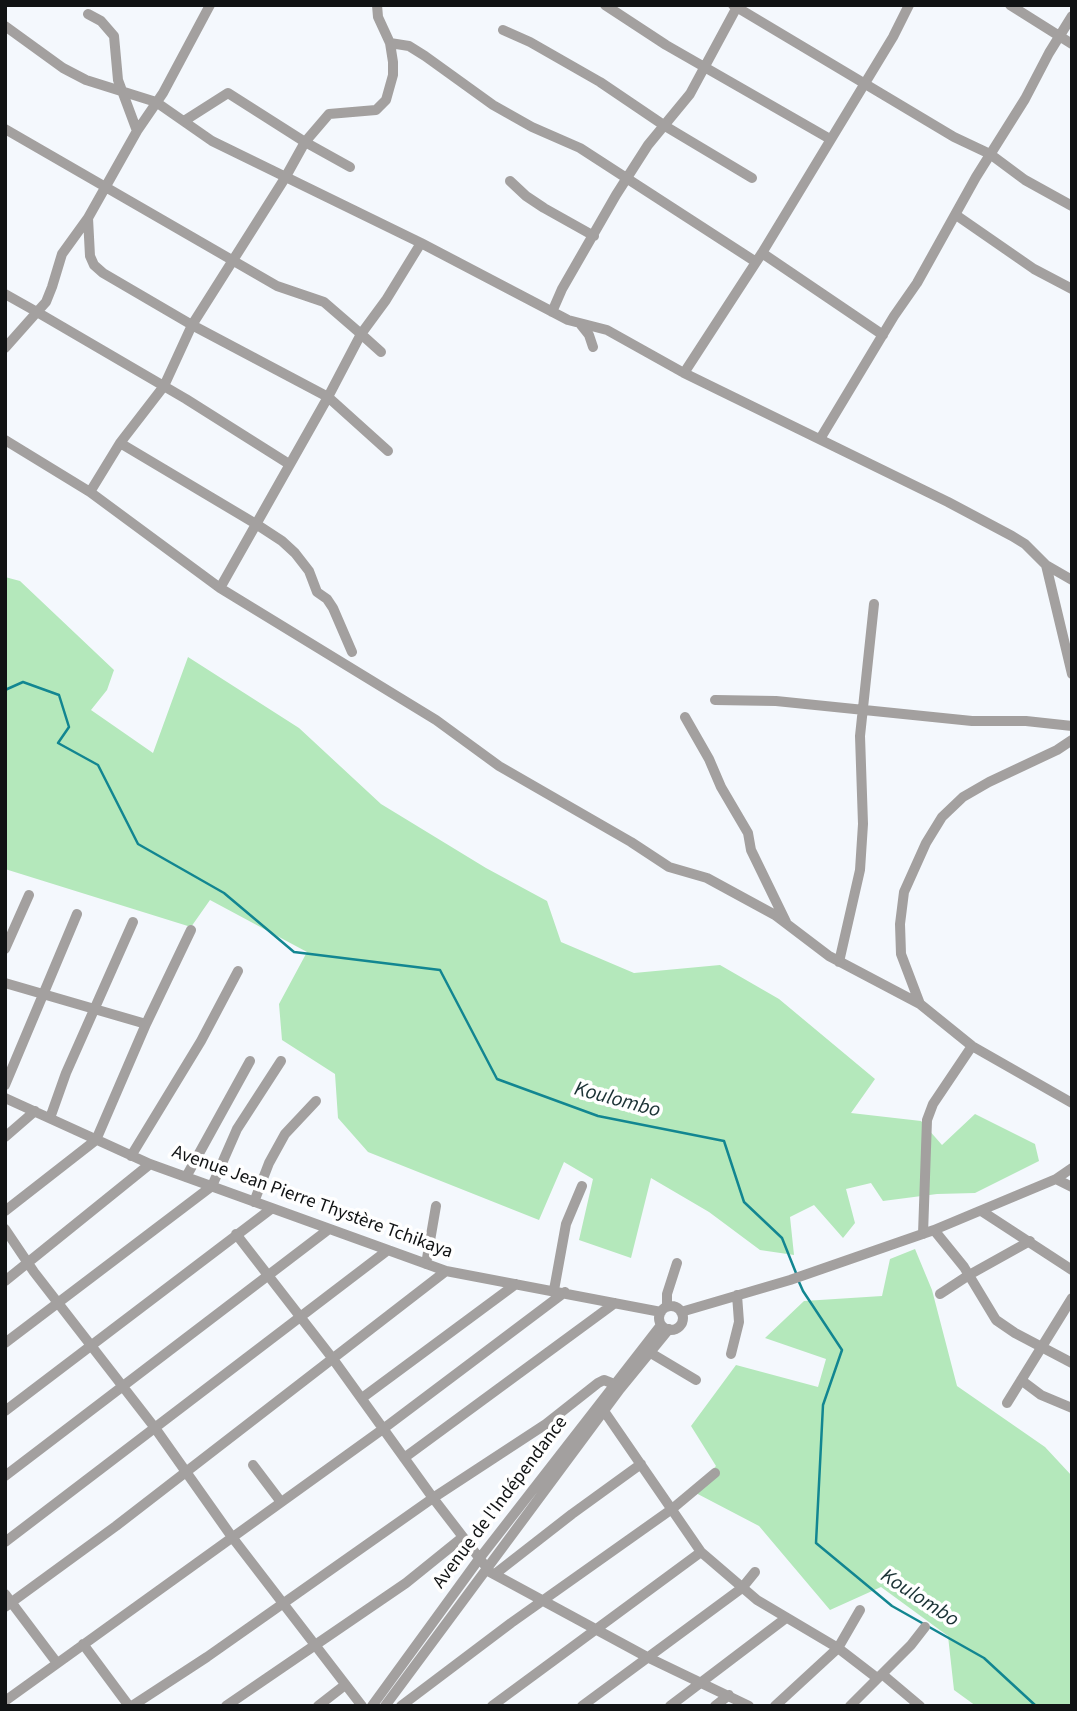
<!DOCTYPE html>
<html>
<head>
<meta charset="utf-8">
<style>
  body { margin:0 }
  #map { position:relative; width:1077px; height:1711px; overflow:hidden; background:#f4f8fd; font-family:"Source Sans 3",sans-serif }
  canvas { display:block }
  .frame { position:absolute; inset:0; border:7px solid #111314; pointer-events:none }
</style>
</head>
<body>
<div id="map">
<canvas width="1077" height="1711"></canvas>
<div class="frame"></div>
</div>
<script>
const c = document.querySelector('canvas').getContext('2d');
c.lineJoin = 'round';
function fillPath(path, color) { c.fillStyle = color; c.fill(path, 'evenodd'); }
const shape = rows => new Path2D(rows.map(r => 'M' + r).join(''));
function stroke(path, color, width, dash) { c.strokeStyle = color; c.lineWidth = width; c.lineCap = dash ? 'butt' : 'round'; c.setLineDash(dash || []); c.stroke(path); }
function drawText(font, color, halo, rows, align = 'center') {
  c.font = font + ' "Source Sans 3",sans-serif'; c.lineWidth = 7; c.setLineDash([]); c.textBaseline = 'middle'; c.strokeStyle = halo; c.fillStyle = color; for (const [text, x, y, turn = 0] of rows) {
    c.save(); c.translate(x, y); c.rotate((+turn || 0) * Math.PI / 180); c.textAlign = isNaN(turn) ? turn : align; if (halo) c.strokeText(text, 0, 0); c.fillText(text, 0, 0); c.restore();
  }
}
const green = shape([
  [5,577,20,581,114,670,107,690,91,710,153,753,188,657,299,728,381,804,486,868,547,901,561,942,634,973,720,965,779,999,875,1079,851,1113,921,1121,942,1145,975,1114,1035,1144,1039,1161,975,1193,937,1194,883,1201,871,1183,846,1189,855,1223,843,1238,814,1205,790,1217,794,1255,760,1250,709,1212,651,1178,631,1258,579,1240,593,1179,564,1162,539,1220,368,1152,338,1118,335,1074,282,1040,279,1004,307,952,210,900,191,927,5,869],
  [915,1249,932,1290,957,1386,1045,1447,1072,1476,1072,1706,976,1706,954,1690,948,1636,881,1587,830,1610,759,1526,692,1491,716,1466,691,1426,736,1365,818,1387,826,1359,765,1338,804,1301,882,1296,890,1259]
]);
const stream = shape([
  [5,690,23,682,59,695,69,727,58,743,98,765,138,844,224,893,294,952,440,970,497,1079,598,1116,724,1141,744,1202,782,1238,796,1273],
  [799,1282,803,1291,842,1350,823,1405,816,1543,892,1606,984,1658,1036,1706]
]);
const minor = shape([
  [210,5,163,93,137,131,88,218,62,254,52,287,46,302,37,312,186,399,289,464],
  [605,5,666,45,830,139],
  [733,5,954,137,990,154,1025,180,1072,206],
  [1010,5,1072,44],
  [88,14,101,21,114,36,118,80,137,131],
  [5,26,63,68,86,80,156,102,212,141,421,243,568,320,607,330,684,373,948,502,1012,536,1025,544,1046,565,1072,580],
  [503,30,530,42,600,82,665,126,752,178],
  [390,43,409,46,425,56,493,105,532,127,580,148,756,262],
  [184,121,228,93,305,142,329,114,376,110,386,100,393,75,393,62,390,43,378,17,377,5],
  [5,129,277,286,324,302,361,334,386,300,421,243],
  [510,181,526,196,544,208,594,236],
  [956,215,1034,269,1072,289],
  [88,218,90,256,94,265,103,273,192,325,328,397,388,451],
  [762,253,883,335],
  [5,294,37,312,5,348],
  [552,312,562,289,616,195,648,145,690,94,738,5],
  [581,325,589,335,593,347],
  [684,373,762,253,893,37,909,5],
  [820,439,894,316,917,283,976,177,1025,99,1049,53,1072,16],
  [5,440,90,492,220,588,436,720,499,766,631,842,669,867,707,878,775,915,829,956,920,1004,972,1046,1072,1103],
  [120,443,256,524,282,541,295,553,309,571,317,592,327,599,333,608,352,652],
  [90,492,120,443,164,386,192,325,285,178,305,142,350,167],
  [1046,565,1072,674],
  [220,588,328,397,361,334,381,352],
  [715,700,776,701,972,721,1026,721,1072,726],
  [685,717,709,759,721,787,748,833,751,850,786,922],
  [5,949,29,895],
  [839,962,860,870,863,824,860,736,874,604],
  [5,983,146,1024],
  [920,1004,901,954,900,924,904,892,926,843,942,817,963,797,989,782,1057,750,1072,740],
  [5,1085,77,914],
  [5,1098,150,1164,446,1271,661,1312],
  [50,1118,66,1073,133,922],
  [5,1137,35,1111],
  [131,1156,201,1041,238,971],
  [186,1177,250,1061],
  [1056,1179,1072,1187],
  [254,1202,269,1163,285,1134,316,1101],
  [5,1211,96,1140,146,1024,191,930],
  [983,1212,1072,1270],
  [5,1229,34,1272,155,1428,232,1537,362,1706],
  [934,1230,964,1267,996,1320,1015,1333,1072,1363],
  [236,1234,333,1359,433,1498,490,1572,647,1657,749,1706],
  [923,1234,927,1120,933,1104,972,1046],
  [426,1264,436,1206],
  [5,1281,150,1164],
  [554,1290,566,1224,582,1186],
  [940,1294,969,1275,1030,1241],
  '659 1318a12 12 0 1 1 24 0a12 12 0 1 1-24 0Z',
  [667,1307,667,1294,677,1263],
  [681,1312,790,1280,934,1230,1056,1179,1072,1168],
  [5,1343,212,1186,237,1129,281,1061],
  [649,1352,696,1380],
  [731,1354,739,1322,737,1295],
  [1021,1380,1041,1395,1072,1408],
  [362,1398,516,1284],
  [1007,1403,1072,1298],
  [5,1411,271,1209],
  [604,1411,701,1552,757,1600,838,1648,877,1678],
  [404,1458,615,1303],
  [253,1465,281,1502],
  [5,1476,329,1229],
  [5,1542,388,1250],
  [495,1574,572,1514,641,1464],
  [5,1594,57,1663],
  [5,1607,116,1526,446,1271],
  [83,1644,129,1706],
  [882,1674,920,1706],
  [5,1701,383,1429,565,1292],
  [132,1706,207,1657,433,1498,546,1424,598,1383,604,1380,614,1384],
  [226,1706,406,1583,463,1537],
  [318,1706,345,1685],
  [372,1706,479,1559,661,1325],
  [385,1706,620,1389,669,1329],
  [401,1706,511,1623,672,1509,715,1473],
  [492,1706,701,1552],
  [582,1706,742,1588,755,1572],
  [670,1706,786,1618],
  [715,1706,729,1695],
  [775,1706,838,1648,860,1610],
  [850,1706,911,1645,925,1627]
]);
const streetNames = [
  ["Avenue Jean Pierre Thystère Tchikaya",312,1203,20],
  ["Avenue de l'Indépendance",501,1503,-53]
];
const waterNames = [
  ["Koulombo",617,1101,15],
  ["Koulombo",919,1599,33]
];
fillPath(green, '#b4e8bb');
stroke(stream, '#128691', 2.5);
stroke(minor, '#a3a09f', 10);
drawText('19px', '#111314', '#fff', streetNames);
drawText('italic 21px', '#1b3235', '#fff', waterNames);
</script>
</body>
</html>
